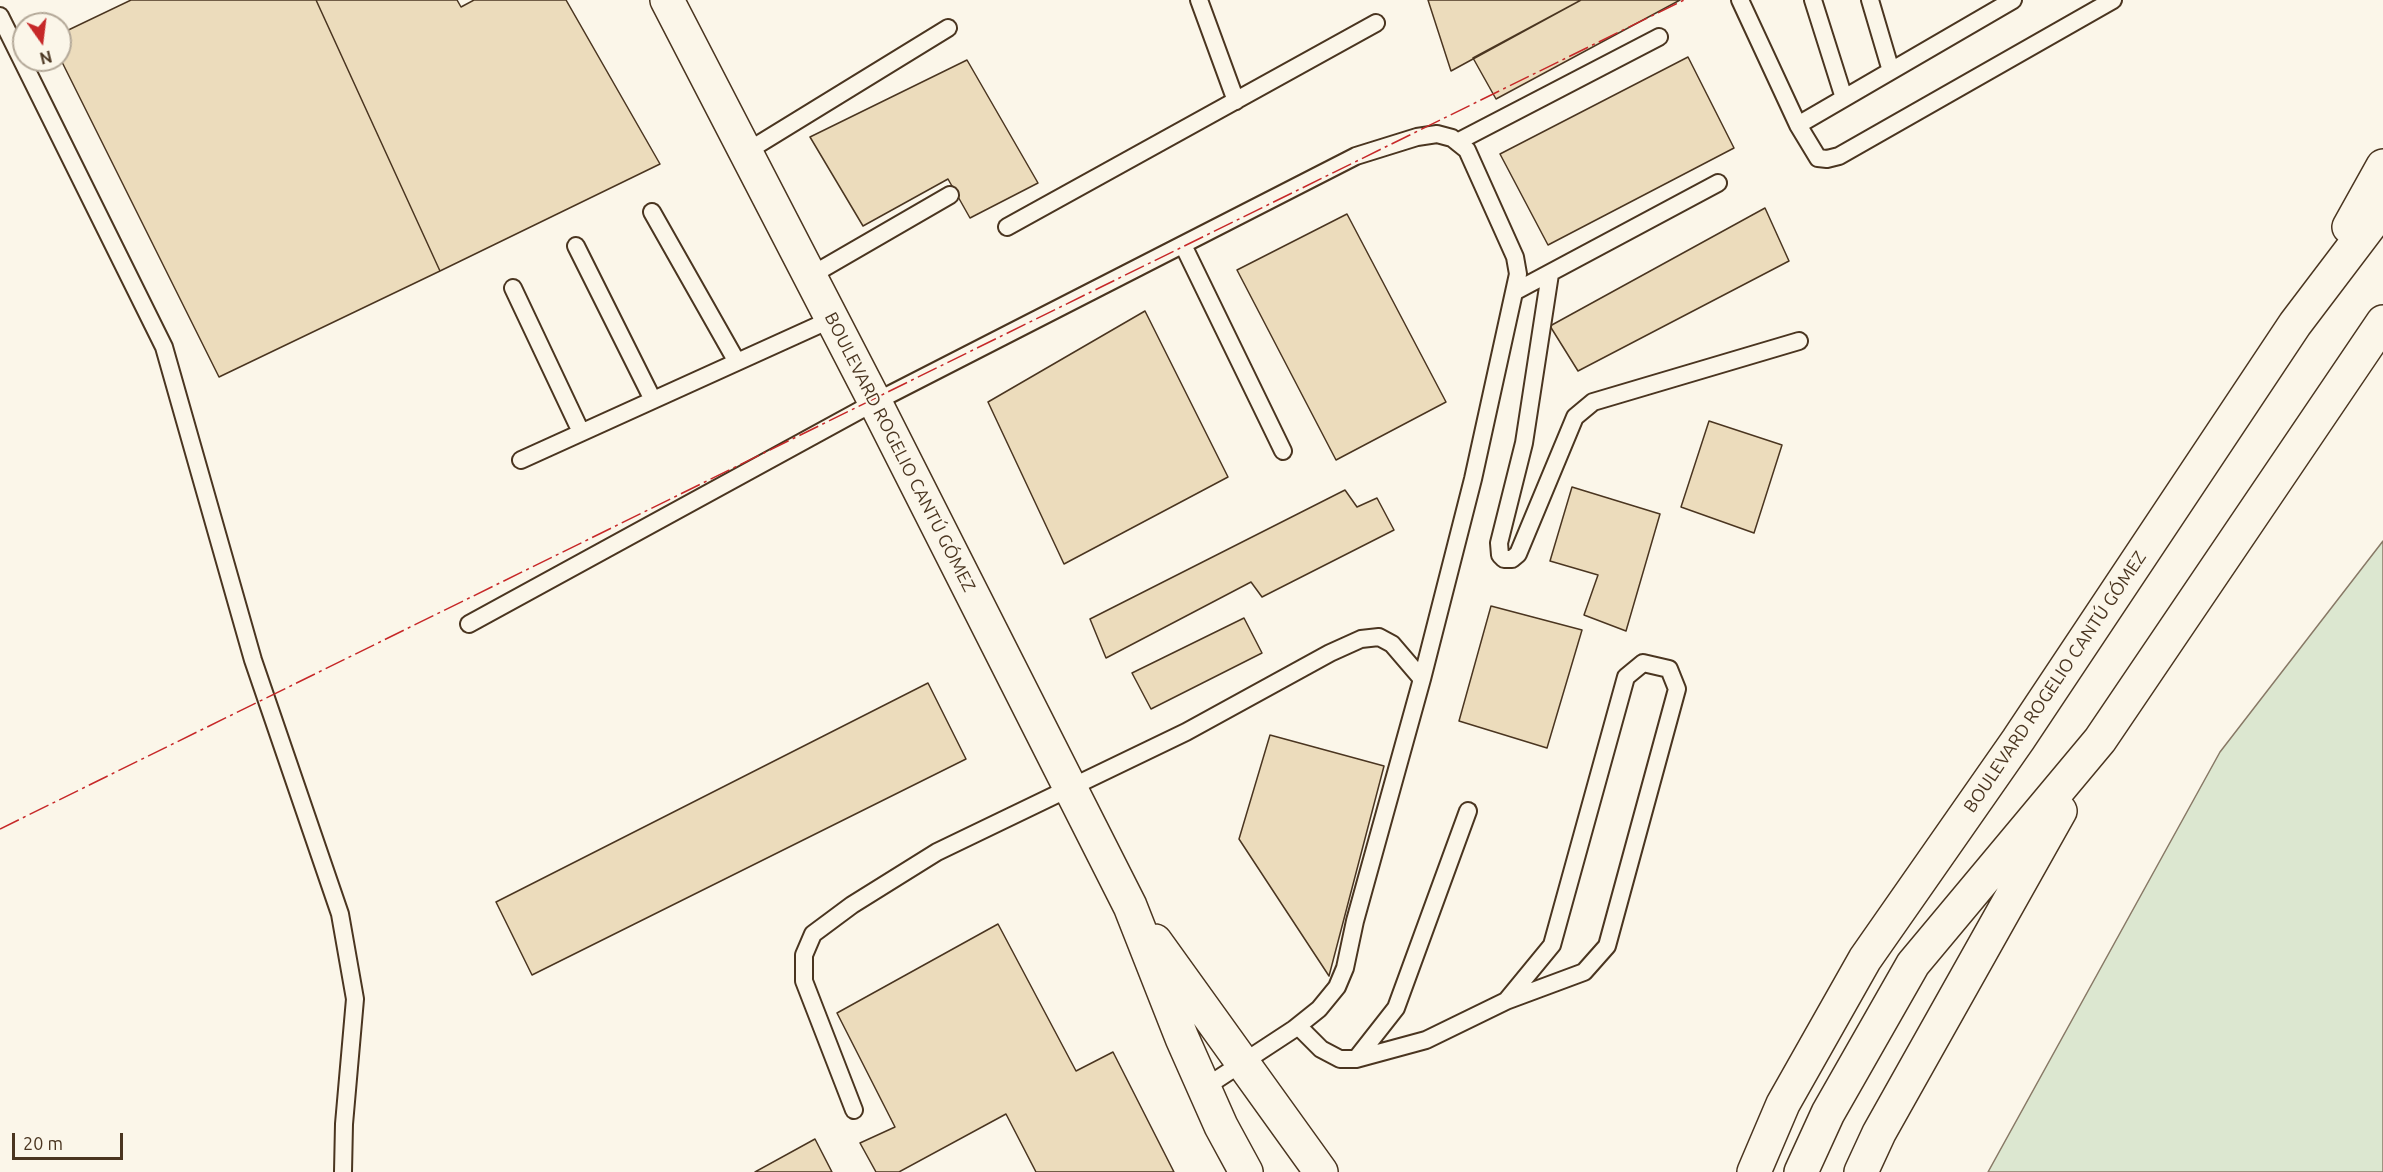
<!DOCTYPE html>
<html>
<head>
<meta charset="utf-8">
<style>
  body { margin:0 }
  #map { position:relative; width:2383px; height:1172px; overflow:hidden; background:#fbf6e9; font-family:Ubuntu,sans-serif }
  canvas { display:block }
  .north { position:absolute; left:12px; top:12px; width:60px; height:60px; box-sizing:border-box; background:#fbf6e9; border:2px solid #b4a999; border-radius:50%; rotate:166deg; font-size:16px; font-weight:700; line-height:24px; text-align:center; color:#4a3520 }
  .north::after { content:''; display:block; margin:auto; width:21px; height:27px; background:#c62828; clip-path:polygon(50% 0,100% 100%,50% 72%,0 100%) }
  .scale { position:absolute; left:12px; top:1133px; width:111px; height:27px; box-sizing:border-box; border:3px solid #4a3520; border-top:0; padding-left:8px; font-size:18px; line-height:21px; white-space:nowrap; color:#4a3520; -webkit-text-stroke:4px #fbf6e9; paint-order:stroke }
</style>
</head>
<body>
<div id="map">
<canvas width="2383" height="1172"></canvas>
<div class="north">N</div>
<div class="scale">20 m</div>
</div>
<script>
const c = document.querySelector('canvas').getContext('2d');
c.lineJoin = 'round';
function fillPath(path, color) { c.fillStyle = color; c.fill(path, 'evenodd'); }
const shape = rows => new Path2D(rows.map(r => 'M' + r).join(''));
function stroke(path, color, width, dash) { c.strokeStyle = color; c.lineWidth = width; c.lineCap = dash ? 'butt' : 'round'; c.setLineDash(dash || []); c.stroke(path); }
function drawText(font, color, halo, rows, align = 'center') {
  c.font = font + ' Ubuntu,sans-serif'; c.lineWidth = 4.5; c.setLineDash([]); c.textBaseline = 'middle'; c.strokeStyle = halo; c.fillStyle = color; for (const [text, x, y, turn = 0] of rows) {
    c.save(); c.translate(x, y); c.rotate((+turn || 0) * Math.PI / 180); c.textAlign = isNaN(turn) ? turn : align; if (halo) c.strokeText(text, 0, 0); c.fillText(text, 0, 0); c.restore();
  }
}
const green = shape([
  [2383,541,2383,1172,1988,1172,2220,752,2383,541]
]);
const building = shape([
  [131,0,316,0,440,271,219,377,60,58,60,34,131,0],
  [316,0,457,0,461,7,474,0,566,0,660,164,440,271,316,0],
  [1428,0,1581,0,1451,71,1428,0],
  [1581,0,1680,0,1496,99,1473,58,1581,0],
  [1688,57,1734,148,1548,245,1500,154,1688,57],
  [967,60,1038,183,970,218,948,179,863,226,810,137,967,60],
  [1765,208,1789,261,1578,371,1550,326,1765,208],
  [1347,214,1446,402,1336,460,1237,270,1347,214],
  [1145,311,1228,477,1064,564,988,402,1145,311],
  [1709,421,1782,445,1754,533,1681,507,1709,421],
  [1572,487,1660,514,1626,631,1584,615,1598,575,1550,561,1572,487],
  [1345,490,1357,507,1377,498,1394,530,1262,597,1251,582,1106,658,1090,619,1345,490],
  [1491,606,1582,630,1547,748,1459,721,1491,606],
  [1244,618,1262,653,1151,709,1132,673,1244,618],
  [928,683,966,759,532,975,496,902,928,683],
  [1270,735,1384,766,1329,976,1239,839,1270,735],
  [998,924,1076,1071,1113,1052,1174,1172,1036,1172,1006,1114,899,1172,876,1172,860,1143,895,1127,837,1013,998,924],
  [815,1139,832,1172,755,1172,815,1139]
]);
const service = shape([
  [1199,0,1236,101],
  [1740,0,1798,125,1818,158,1827,159,1839,156,2113,0],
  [1813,0,1844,98],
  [1870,0,1891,71],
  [0,16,164,347,253,660,340,914,355,999,344,1124,343,1172],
  [1798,125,2013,0],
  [1457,142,1659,37],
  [746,152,948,28],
  [652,212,737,362],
  [1007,227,1376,23],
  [1183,245,1283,451],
  [576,246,653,400],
  [1550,274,1524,443,1499,543,1500,555,1504,559,1512,559,1518,554,1575,417,1593,402,1799,341],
  [810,276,950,195],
  [513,288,581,432],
  [1516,291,1718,183],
  [521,460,832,319],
  [469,624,875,402,1356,156,1417,137,1437,134,1452,138,1467,150,1515,257,1518,274,1473,479,1422,679,1355,921,1345,968,1337,987,1319,1009,1294,1029,1204,1088],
  [1298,1026,1321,1049,1340,1059,1356,1059,1426,1040,1506,1001,1552,945,1626,677,1643,663,1669,669,1677,689,1607,946,1584,972,1506,1001],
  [1356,1059,1396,1008,1468,811],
  [854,1110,804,981,804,955,813,934,852,905,937,852,1186,732,1330,653,1361,639,1379,637,1392,644,1422,679]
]);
const tertiary = shape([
  [667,0,875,402,1130,906,1182,1038,1221,1126,1246,1172],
  [1155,941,1321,1172]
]);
const secondary = shape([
  [2349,227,2383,166],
  [1754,1172,1783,1104,1865,959,2018,740,2295,324,2383,208],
  [1801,1172,1828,1113,1913,964,2100,740,2383,322],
  [1861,1172,1879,1133,2060,811]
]);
const power = shape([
  [0,829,1684,0]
]);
const streetNames = [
  ["BOULEVARD ROGELIO CANTÚ GÓMEZ",900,452,63],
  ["BOULEVARD ROGELIO CANTÚ GÓMEZ",2055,682,-56]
];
fillPath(green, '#dce7d0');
stroke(green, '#887966', 1.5);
fillPath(building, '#ecdcbc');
stroke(building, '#4a3520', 1.5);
stroke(service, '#4a3520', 20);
stroke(tertiary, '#4a3520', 36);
stroke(secondary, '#4a3520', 36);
stroke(service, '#fbf6e9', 16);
stroke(tertiary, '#fbf6e9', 33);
stroke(secondary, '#fbf6e9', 33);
stroke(power, '#c62828', 1.5, [21, 4.5, 3, 4.5]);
drawText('18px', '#4a3520', '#fbf6e9', streetNames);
</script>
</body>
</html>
